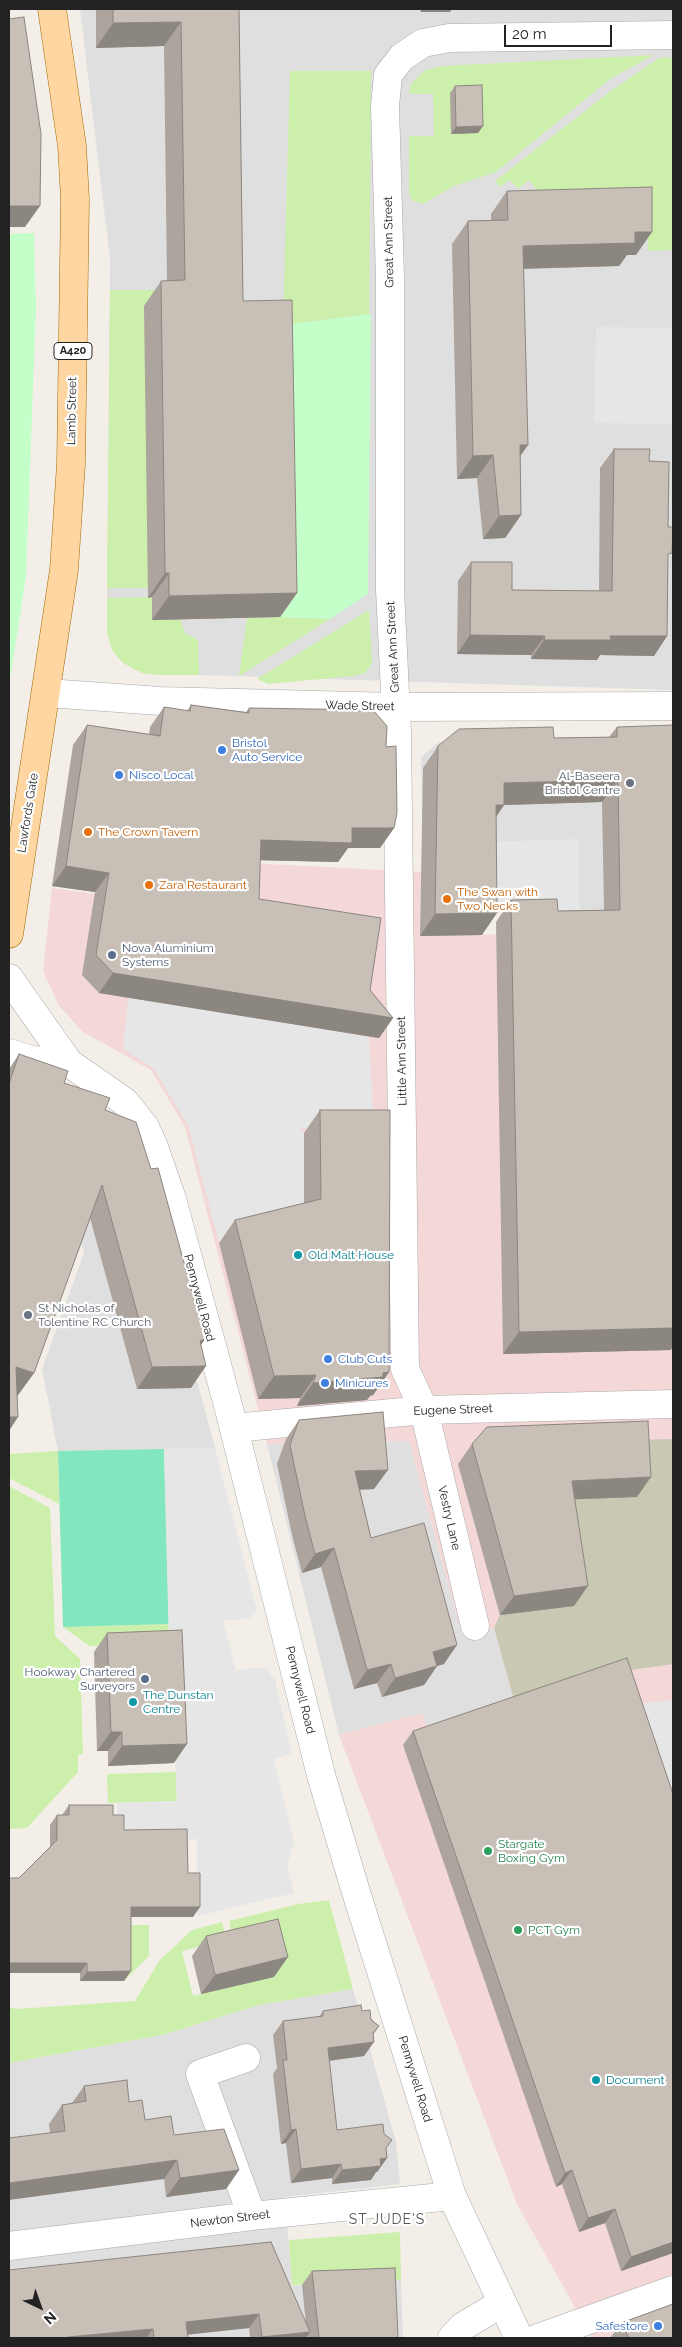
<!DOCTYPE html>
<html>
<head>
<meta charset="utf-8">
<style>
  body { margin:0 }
  #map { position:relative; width:682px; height:2347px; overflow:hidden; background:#f3efe8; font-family:Raleway,sans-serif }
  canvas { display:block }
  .frame { position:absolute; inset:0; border:10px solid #222; pointer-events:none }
  .north { position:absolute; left:15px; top:2282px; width:50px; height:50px; -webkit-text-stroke:4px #fff; paint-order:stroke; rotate:138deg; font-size:14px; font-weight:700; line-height:20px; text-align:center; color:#222 }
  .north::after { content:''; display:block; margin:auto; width:18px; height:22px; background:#222; clip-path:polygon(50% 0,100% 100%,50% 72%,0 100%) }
  .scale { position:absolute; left:504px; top:25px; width:108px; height:22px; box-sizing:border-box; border:2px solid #222; border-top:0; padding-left:6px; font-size:15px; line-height:18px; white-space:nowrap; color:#222; -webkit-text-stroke:4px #fff; paint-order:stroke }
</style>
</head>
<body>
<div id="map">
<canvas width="682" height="2347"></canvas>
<div class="frame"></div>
<div class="north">N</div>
<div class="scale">20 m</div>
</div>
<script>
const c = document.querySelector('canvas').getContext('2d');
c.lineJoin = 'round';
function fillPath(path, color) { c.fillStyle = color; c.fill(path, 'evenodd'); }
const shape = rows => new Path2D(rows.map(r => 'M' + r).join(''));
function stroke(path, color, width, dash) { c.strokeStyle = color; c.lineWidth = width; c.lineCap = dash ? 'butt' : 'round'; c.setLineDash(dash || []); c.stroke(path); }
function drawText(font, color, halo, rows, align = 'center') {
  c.font = font + ' Raleway,sans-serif'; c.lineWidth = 4.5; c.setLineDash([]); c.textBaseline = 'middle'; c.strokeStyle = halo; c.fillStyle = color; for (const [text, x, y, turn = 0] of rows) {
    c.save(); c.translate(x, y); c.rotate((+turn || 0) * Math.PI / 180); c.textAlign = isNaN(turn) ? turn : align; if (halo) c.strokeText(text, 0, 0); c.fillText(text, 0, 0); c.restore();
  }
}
const residential = shape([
  [80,9,673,9,673,690,199,675,158,675,132,668,117,657,109,641,107,608,110,259],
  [538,741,601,749,673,931,542,907,473,909,423,891,421,757,439,742],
  [9,1077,53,1092,145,1187,215,1448,58,1451,42,1369,84,1253,76,1226],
  [409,1441,462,1634,494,1628,515,1703,427,1728,422,1713,339,1735,267,1444],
  [353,1989,396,2142,400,2184,285,2197,292,2285,401,2280,403,2338,9,2338,9,2063,162,2035,259,2005]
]);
const commercial = shape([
  [249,863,421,872,420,936,673,931,673,2338,592,2338,517,2204,339,1735,422,1713,427,1728,514,1702,494,1628,462,1635,409,1441,267,1444,185,1127,151,1070,83,1032,59,1006,43,971,52,888,246,915]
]);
const construction = shape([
  [673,1439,673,1664,617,1672,515,1703,494,1628,500,1615,458,1464,635,1440]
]);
const grass = shape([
  [654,55,610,79,496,172,454,186,423,204,412,200,409,194,409,136,434,136,433,94,409,94,411,84,425,70,442,66],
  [669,57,673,60,673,250,648,251,646,201,535,204,536,189,529,180,518,189,510,180,500,187,495,181,608,93,659,58],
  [290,71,371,71,369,314,283,325],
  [110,290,158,290,148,588,107,588],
  [152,597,152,620,180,620,185,633,198,640,199,675,158,675,142,673,123,663,112,650,107,632,107,598],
  [369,610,372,663,365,673,353,676,268,684,257,679],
  [280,617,330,619,239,676,247,618],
  [58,1451,59,1504,9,1478,9,1454],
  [9,1486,50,1508,55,1636,80,1659,83,1754,78,1755,78,1772,27,1828,9,1829],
  [169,1624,169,1642,89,1646,63,1627],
  [176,1772,177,1801,108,1803,107,1774],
  [329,1900,353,1989,259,2005,162,2035,9,2063,9,2007,16,2009,135,2001,159,1961,192,1930,222,1922,226,1940,182,1951,193,1996,201,1994,234,1945,229,1921,298,1904],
  [124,1925,149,1925,149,1956,124,1981],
  [400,2232,401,2280,292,2285,289,2240]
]);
const park = shape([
  [34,233,36,308,26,577,9,686,9,234],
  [371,314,368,594,330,619,280,617,283,325]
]);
const pitch = shape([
  [164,1449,169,1624,63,1627,58,1451]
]);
const parking = shape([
  [596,327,673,328,673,424,594,423],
  [578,839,580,933,542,907,473,909,480,842],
  [128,997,369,1037,374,1129,300,1128,304,1133,305,1222,219,1243,188,1125,153,1068,123,1049],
  [215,1448,257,1611,248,1619,223,1620,236,1670,265,1667,275,1680,292,1754,274,1759,294,1842,287,1867,294,1893,197,1916,197,1839,117,1839,117,1803,177,1801,169,1649,164,1449],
  [673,1700,673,1836,629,1705]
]);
const minor = shape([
  [47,693,160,701,396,707,673,706],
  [9,978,69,1063,125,1102,145,1127,154,1147,172,1199,229,1409,321,1775,356,1892,452,2196,519,2338],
  [9,1053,32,1060,69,1063],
  [234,1428,424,1410,673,1404],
  [475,1626,424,1410,405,1369,397,733,390,590,390,278,385,106,388,75,402,57,423,43,449,38,673,35],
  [246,2058,200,2074,252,2216],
  [9,2246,252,2216,452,2196],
  [452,2338,462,2327,502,2303],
  [538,2338,673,2290]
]);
const major = shape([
  [9,934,64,570,71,464,75,199,72,146,52,9]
]);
const wall = shape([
  [96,9,239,9,243,301,297,593,280,617,152,620,152,597,148,598,144,306,161,281,167,281,164,46,96,48],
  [455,86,483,126,478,133,451,134,450,93],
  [507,191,636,255,627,255,619,266,524,269,520,456,521,515,505,538,483,539,477,478,457,479,452,244,468,221,491,220,491,214],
  [614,449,649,461,668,559,667,636,654,656,600,655,597,660,531,659,531,655,457,654,458,581,471,562,512,590,599,591,600,468],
  [191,705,246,712,249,708,386,747,394,828,380,848,348,848,338,862,260,860,259,899,370,990,393,1018,379,1038,99,993,82,975,95,892,52,886,73,745,87,725,149,734,150,727,164,707,187,711],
  [617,727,671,1350,503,1354,496,922,511,900,558,911,604,910,602,802,504,805,496,817,482,935,420,936,423,768,438,746,554,738,609,737],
  [19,1054,105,1110,151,1169,205,1339,201,1345,191,1388,137,1389,90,1218,34,1373,18,1395,17,1395,9,1431,9,1069],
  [320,1110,389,1372,373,1395,370,1396,367,1400,297,1406,300,1398,258,1399,219,1243,235,1220,304,1203,304,1133],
  [299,1420,374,1489,360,1490,371,1538,444,1664,437,1666,424,1685,382,1697,377,1683,354,1689,321,1567,302,1573,292,1535,277,1464,286,1439],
  [472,1444,637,1497,574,1499,574,1606,500,1615,458,1464],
  [107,1633,174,1763,108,1766,108,1751,97,1751,94,1652],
  [413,1731,673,2253,621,2271,605,2223,579,2232,562,2184,556,2187,403,1745],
  [69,1805,113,1815,124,1830,188,1873,193,1917,131,1917,124,1981,80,1981,80,1973,19,1878,50,1847,50,1825,57,1815,62,1815],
  [206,1936,274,1977,201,1994,192,1956],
  [323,2011,362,2011,379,2026,373,2034,364,2056,329,2061,337,2130,386,2148,387,2158,377,2172,376,2172,371,2180,332,2184,332,2178,291,2183,286,2143,281,2144,273,2074,277,2068,273,2035,283,2021,319,2017],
  [84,2086,129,2102,145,2120,239,2170,226,2189,166,2197,164,2179,50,2133,49,2124,62,2105,72,2103],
  [271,2242,306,2324,302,2285,312,2271,398,2338,308,2338,308,2336,306,2338,250,2338,249,2328,187,2334,188,2338,9,2338],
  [621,2323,673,2338,612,2338,611,2337]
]);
const shadedWall = shape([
  [422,9,452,9,450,12,420,12],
  [181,22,164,46,96,48,113,23],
  [483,126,478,133,451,134,456,127],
  [9,206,40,206,25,227,9,227],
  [635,232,652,232,636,255,627,255,619,266,507,269,523,246],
  [520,445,528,445,512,468],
  [493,455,477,478,457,479,473,456],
  [521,515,505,538,483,539,499,516],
  [165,573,169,573,152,597,148,598],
  [297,593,280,617,152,620,169,596],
  [470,635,545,636,531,655,457,654],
  [610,636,667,636,654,656,600,655,597,660,531,659,544,640],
  [618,780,602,802,504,805,489,827,480,827,504,783],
  [352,828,394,828,380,848,348,848,338,862,247,860,261,840],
  [66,866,109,873,95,892,52,886],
  [497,913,482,935,420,936,435,914],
  [113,973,393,1018,379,1038,99,993],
  [673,1328,673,1346,671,1350,503,1354,519,1332],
  [205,1339,190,1361,200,1341],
  [206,1366,191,1388,137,1389,152,1367],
  [16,1367,34,1373,18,1395,9,1392],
  [389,1372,373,1395,370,1396,367,1400,297,1406,313,1383,383,1373],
  [316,1375,300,1398,258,1399,274,1376],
  [9,1417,18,1417,9,1431],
  [388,1470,374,1489,342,1490,355,1471],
  [651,1477,637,1497,558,1500,572,1481],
  [334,1548,321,1567,302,1573,315,1554],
  [588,1586,574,1606,500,1615,514,1596],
  [457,1645,444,1664,426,1669,437,1666,424,1685,382,1697,395,1678,433,1652],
  [391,1664,377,1683,354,1689,367,1670],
  [111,1732,122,1732,108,1751,97,1751],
  [187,1744,174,1763,108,1766,122,1746],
  [131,1907,200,1907,193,1917,124,1917],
  [288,1957,274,1977,201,1994,215,1975],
  [9,1963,87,1963,80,1973,9,1973],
  [131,1971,124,1981,80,1981,87,1972],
  [379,2026,369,2040,374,2042,364,2056,318,2062,328,2048,373,2033],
  [296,2129,286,2143,281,2144,291,2130],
  [387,2158,377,2172,376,2172,371,2180,332,2184,342,2170,380,2159],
  [177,2160,164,2179,9,2200,9,2183],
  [341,2164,332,2178,291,2183,301,2169],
  [239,2170,226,2189,166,2197,180,2178],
  [572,2170,562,2184,556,2187,565,2173],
  [615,2209,605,2223,579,2232,588,2218],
  [673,2242,673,2253,621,2271,631,2257],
  [259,2314,249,2328,176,2336,186,2322],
  [153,2329,146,2338,68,2338,68,2337],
  [310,2332,306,2338,261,2338,262,2337]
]);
const building = shape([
  [113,9,239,9,243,301,292,300,297,593,169,596,169,573,165,573,161,281,185,280,181,22,113,23,113,9],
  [24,17,41,134,40,206,9,206,9,19,24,17],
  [482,85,483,126,456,127,455,86,482,85],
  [652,187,652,232,635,232,635,243,523,246,528,445,520,445,521,515,499,516,493,455,473,456,468,221,508,220,507,191,652,187],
  [614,449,650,449,649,461,669,462,668,527,673,527,672,553,668,554,667,636,610,636,611,640,544,640,545,636,470,635,471,562,512,562,512,590,612,591,614,449],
  [191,705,249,713,249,708,373,710,387,726,386,747,396,746,397,813,394,828,352,828,352,843,261,840,259,899,381,918,370,990,393,1018,113,973,96,955,109,873,66,866,87,725,160,736,164,707,190,711,191,705],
  [673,725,673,1328,519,1332,511,900,557,899,558,911,620,910,618,780,504,783,504,805,496,805,497,913,435,914,438,746,459,729,553,727,554,738,617,737,617,727,673,725],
  [19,1054,68,1071,64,1083,110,1098,105,1110,136,1122,151,1169,158,1168,205,1339,200,1341,206,1366,152,1367,102,1185,34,1373,16,1367,18,1417,9,1417,9,1084,19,1054],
  [320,1110,390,1110,389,1372,383,1373,383,1377,313,1383,316,1375,274,1376,235,1220,321,1199,320,1110],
  [383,1412,388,1470,355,1471,371,1538,424,1523,457,1645,433,1652,437,1666,395,1678,391,1664,367,1670,334,1548,315,1554,305,1516,290,1445,299,1420,383,1412],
  [648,1421,651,1477,572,1481,588,1586,514,1596,472,1444,487,1427,648,1421],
  [182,1630,187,1744,122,1746,122,1732,111,1732,107,1633,182,1630],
  [627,1658,673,1794,673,2242,631,2257,615,2209,588,2218,572,2170,565,2173,413,1731,627,1658],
  [69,1805,113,1805,113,1815,124,1815,124,1830,187,1829,188,1873,200,1873,200,1907,131,1907,131,1971,87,1972,87,1963,9,1963,9,1878,19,1878,57,1840,57,1815,69,1815,69,1805],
  [278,1919,288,1957,215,1975,206,1936,278,1919],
  [361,2005,362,2011,370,2010,371,2020,379,2026,373,2033,374,2042,328,2048,337,2130,383,2124,384,2134,392,2140,386,2148,387,2158,380,2159,381,2166,342,2170,341,2164,301,2169,296,2129,291,2130,283,2060,287,2060,283,2021,323,2016,323,2011,361,2005],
  [127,2080,129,2102,142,2100,145,2120,171,2116,174,2135,224,2129,239,2170,180,2178,177,2160,9,2183,9,2138,65,2131,62,2105,86,2101,84,2086,127,2080],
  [271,2242,310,2332,262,2337,259,2314,186,2322,188,2338,154,2338,153,2329,68,2337,69,2338,9,2338,9,2270,271,2242],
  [395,2268,398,2338,319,2338,312,2271,395,2268],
  [673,2304,673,2338,629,2338,621,2323,673,2304]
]);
const markers = [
  [222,750,5,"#3f7fe0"],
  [119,775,5,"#3f7fe0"],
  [630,783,5,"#6b7280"],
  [88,832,5,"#e8710a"],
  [149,885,5,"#e8710a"],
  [447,899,5,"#e8710a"],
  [112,955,5,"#5c6f8a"],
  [298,1255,5,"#0f9aa8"],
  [28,1315,5,"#6b7280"],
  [328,1359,5,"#3f7fe0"],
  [325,1383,5,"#3f7fe0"],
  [145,1679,5,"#5c6f8a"],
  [133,1702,5,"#0f9aa8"],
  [488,1851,5,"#2e9e5b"],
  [518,1930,5,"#2e9e5b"],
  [596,2080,5,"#0f9aa8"],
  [658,2326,5,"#3f7fe0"]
];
const shields = [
  [73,351,38]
];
const shieldNames = [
  ["A420",73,351]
];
const streetNames = [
  ["Great Ann Street",389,242,-91],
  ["Lamb Street",72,411,-89],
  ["Great Ann Street",393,647,-93],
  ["Wade Street",360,706,1],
  ["Lawfords Gate",28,813,-81],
  ["Little Ann Street",402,1061,-91],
  ["Pennywell Road",199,1298,75],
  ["Eugene Street",453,1410,-2],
  ["Vestry Lane",449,1518,77],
  ["Pennywell Road",300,1690,76],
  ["Pennywell Road",415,2079,73],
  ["Newton Street",230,2219,-7]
];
const shopNames = [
  ["Bristol",232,743],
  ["Auto Service",232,757],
  ["Nisco Local",129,775],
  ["Club Cuts",338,1359],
  ["Minicures",335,1383],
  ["Safestore",648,2326,"right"]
];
const worshipNames = [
  ["Al-Baseera",620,776],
  ["Bristol Centre",620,790],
  ["St Nicholas of",38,1308,"left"],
  ["Tolentine RC Church",38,1322,"left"]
];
const foodNames = [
  ["The Crown Tavern",98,832],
  ["Zara Restaurant",159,885],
  ["The Swan with",457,892],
  ["Two Necks",457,906]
];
const serviceNames = [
  ["Nova Aluminium",122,948],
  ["Systems",122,962],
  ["Hookway Chartered",135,1672,"right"],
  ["Surveyors",135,1686,"right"]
];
const cultureNames = [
  ["Old Malt House",308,1255],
  ["The Dunstan",143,1695],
  ["Centre",143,1709],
  ["Document",606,2080]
];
const leisureNames = [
  ["Stargate",498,1844],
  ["Boxing Gym",498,1858],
  ["PCT Gym",528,1930]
];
const neighbourhoodNames = [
  ["ST JUDE'S",387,2220]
];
fillPath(residential, '#e0dfdf');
fillPath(commercial, '#f4d8d7');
fillPath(construction, '#c8c8b3');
fillPath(grass, '#cdefac');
fillPath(park, '#c4fec9');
fillPath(pitch, '#82e6bf');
fillPath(parking, '#e6e6e6');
stroke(minor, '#a9a9a9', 29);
stroke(major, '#a06a00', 29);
stroke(minor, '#fff', 28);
stroke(major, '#ffd6a1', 28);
fillPath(wall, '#aca49d');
fillPath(shadedWall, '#8c8680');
fillPath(building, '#c8bfb7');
stroke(building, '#8c8680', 1);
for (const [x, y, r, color] of markers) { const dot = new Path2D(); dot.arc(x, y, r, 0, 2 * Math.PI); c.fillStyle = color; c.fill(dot); stroke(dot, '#fff', 2); }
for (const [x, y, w] of shields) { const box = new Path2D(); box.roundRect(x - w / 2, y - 8.5, w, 17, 4); c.fillStyle = '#fff'; c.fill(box); stroke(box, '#222', 1); }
drawText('bold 11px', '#222', null, shieldNames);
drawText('12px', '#222', '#fff', streetNames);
drawText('12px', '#366cbe', '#fff', shopNames, 'left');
drawText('12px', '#5b616d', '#fff', worshipNames, 'right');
drawText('12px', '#c56008', '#fff', foodNames, 'left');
drawText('12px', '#4e5e75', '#fff', serviceNames, 'left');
drawText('12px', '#0d838f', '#fff', cultureNames, 'left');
drawText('12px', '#27864d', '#fff', leisureNames, 'left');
c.letterSpacing = '1px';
drawText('14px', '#555', '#fff', neighbourhoodNames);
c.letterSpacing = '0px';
</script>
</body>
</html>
